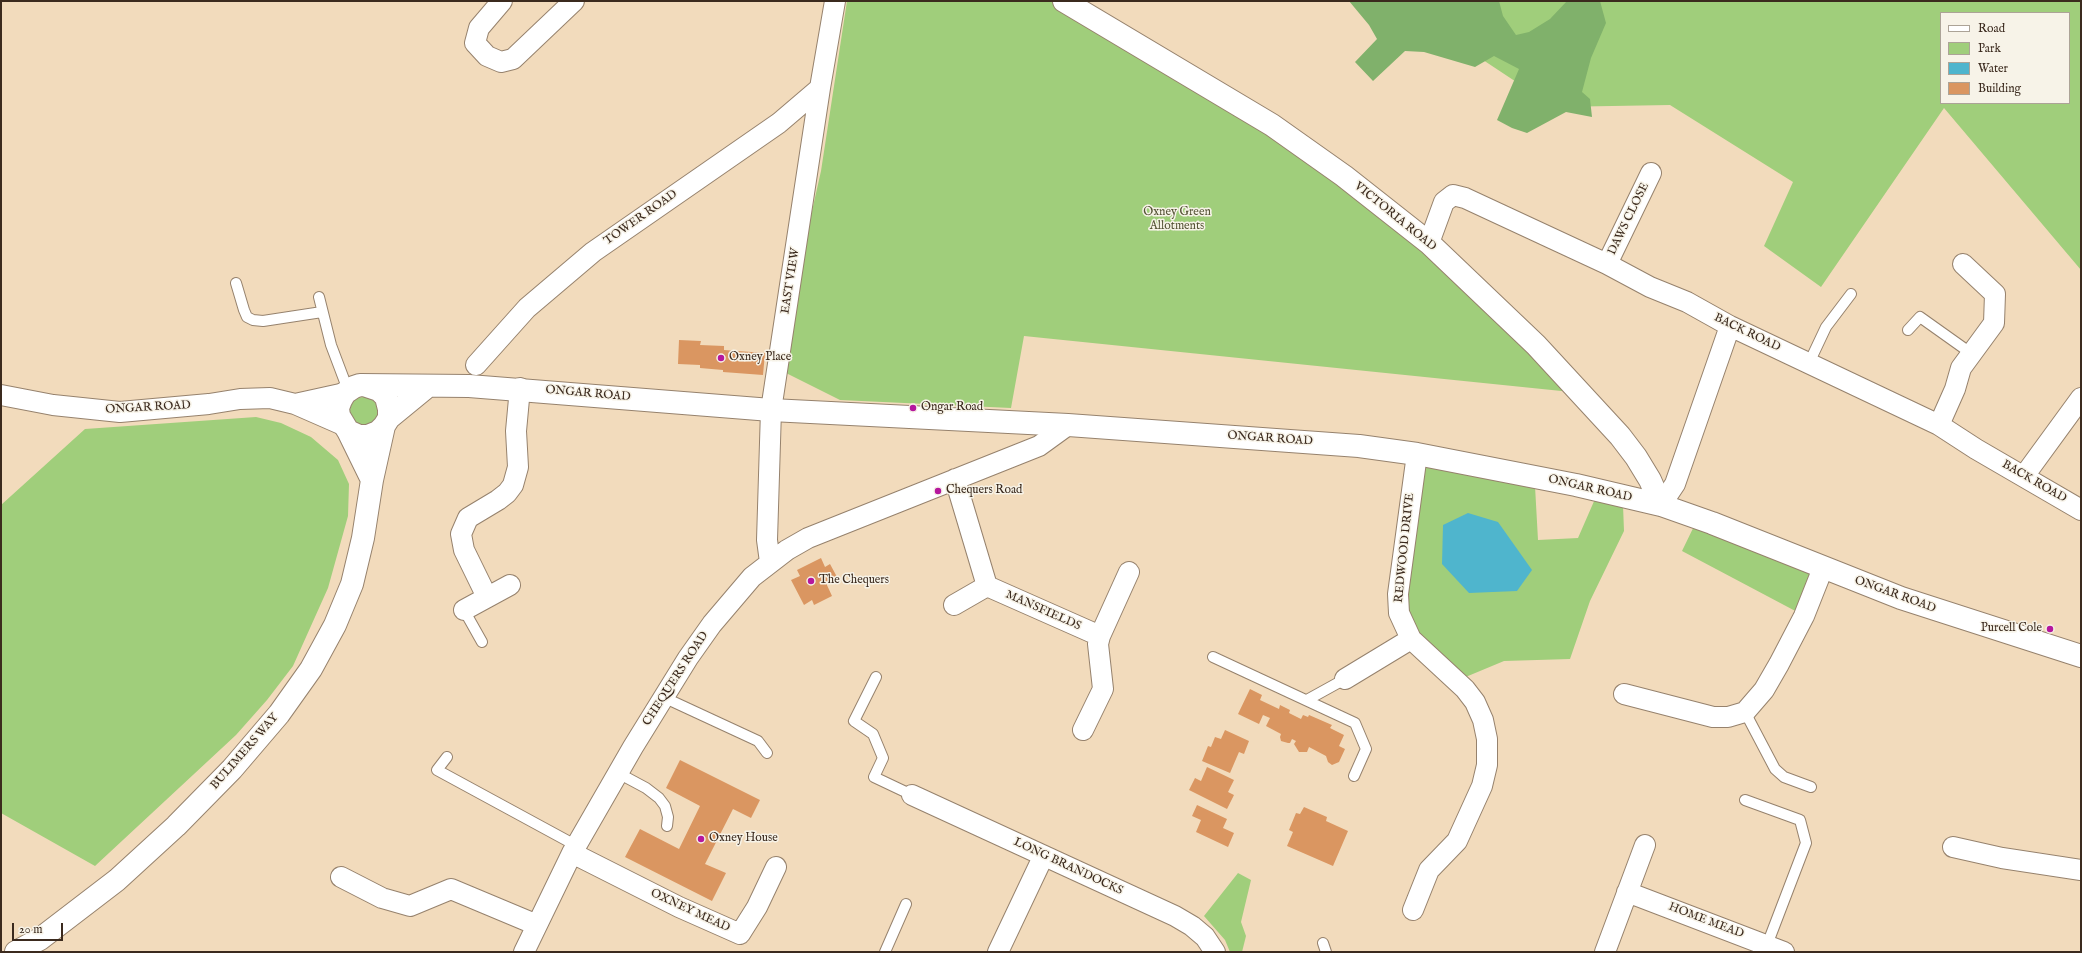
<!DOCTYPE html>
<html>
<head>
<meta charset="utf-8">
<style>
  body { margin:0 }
  #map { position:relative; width:2082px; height:953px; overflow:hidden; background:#f2dbbc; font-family:"IM FELL English",serif }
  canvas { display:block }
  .frame { position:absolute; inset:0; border:2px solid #3b2a1e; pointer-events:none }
  .legend { position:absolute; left:1940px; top:12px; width:130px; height:92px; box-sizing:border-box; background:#f7f3e8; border:1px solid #aca397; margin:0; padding:5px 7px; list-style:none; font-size:12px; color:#3b2a1e }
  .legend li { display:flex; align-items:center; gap:8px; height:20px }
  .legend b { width:20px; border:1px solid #aca397 }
  .scale { position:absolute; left:12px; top:923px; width:51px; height:18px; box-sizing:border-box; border:2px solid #3b2a1e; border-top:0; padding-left:5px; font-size:12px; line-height:14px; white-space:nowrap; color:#3b2a1e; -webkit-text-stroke:3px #f7f3e8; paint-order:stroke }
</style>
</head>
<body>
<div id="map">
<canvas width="2082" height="953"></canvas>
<div class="frame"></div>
<ul class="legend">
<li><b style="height:5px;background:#fff"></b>Road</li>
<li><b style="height:11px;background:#a0ce7b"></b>Park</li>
<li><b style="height:11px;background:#4fb5cd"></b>Water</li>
<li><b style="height:11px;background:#da9661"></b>Building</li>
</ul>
<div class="scale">20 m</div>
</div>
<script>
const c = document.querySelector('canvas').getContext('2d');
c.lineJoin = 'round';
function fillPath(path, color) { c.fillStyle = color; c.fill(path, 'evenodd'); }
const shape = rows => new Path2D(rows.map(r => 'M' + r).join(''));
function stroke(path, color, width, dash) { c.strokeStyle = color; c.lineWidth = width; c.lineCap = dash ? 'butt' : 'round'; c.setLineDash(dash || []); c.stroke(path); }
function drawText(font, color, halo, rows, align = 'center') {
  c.font = font + ' "IM FELL English",serif'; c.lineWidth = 3; c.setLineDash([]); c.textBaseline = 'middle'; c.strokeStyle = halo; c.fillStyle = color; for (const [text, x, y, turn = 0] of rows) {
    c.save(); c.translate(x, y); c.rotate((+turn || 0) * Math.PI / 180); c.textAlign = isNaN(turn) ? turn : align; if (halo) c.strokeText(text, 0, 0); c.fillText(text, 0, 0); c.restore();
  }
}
const green = shape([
  [847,1,1064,1,1344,176,1581,393,1024,336,1011,408,840,400,788,374,777,366,821,171],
  [1394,1,2081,1,2081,270,1944,108,1821,287,1764,246,1793,182,1670,105,1554,107],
  [1941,13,2069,13,2069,103,1941,103],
  '350 411a14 14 0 1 1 28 0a14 14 0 1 1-28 0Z',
  [256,417,281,423,311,437,338,460,349,484,348,516,328,588,293,666,267,700,236,735,95,866,1,813,1,505,85,429],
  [1420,460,1535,486,1538,540,1578,538,1595,499,1623,505,1624,531,1590,601,1570,659,1504,661,1456,681,1408,623,1407,591],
  [1698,518,1823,568,1801,614,1682,551],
  [1238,873,1251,880,1241,922,1246,936,1242,952,1230,952,1225,940,1204,916]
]);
const forest = shape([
  [1349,1,1499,1,1503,16,1516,35,1529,32,1550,19,1567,1,1600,1,1606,23,1591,58,1582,92,1590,99,1592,117,1566,112,1527,133,1512,128,1497,120,1519,69,1494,56,1475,67,1424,52,1405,51,1373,81,1355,62,1377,39,1369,25]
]);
const water = shape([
  [1468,513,1498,522,1532,570,1517,591,1469,593,1442,564,1443,525]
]);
const building = shape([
  [679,340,701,341,700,345,724,346,724,350,765,353,763,375,723,372,723,370,700,368,700,365,678,364],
  [821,558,825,567,830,564,837,577,826,583,832,596,814,605,812,600,804,605,791,580,800,576,797,570],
  [1250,689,1262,695,1260,700,1279,709,1280,705,1290,710,1289,713,1301,719,1303,715,1308,717,1309,715,1332,725,1330,728,1344,735,1339,746,1345,749,1339,762,1332,765,1328,762,1326,756,1309,747,1307,752,1299,752,1294,744,1296,741,1292,739,1290,743,1288,743,1281,741,1280,737,1281,734,1266,726,1270,718,1263,715,1259,724,1238,714],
  [1225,730,1249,741,1244,754,1239,752,1230,773,1202,761,1208,746,1211,747,1215,737,1221,739],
  [680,760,760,800,751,818,733,809,705,864,726,873,712,901,625,857,640,829,679,849,700,806,666,788],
  [1207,767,1234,780,1228,792,1234,795,1227,809,1189,790,1195,778,1201,781],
  [1197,805,1227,819,1223,828,1234,833,1228,847,1196,832,1201,820,1192,816],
  [1304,807,1327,817,1326,821,1348,831,1333,866,1287,846,1293,832,1289,830,1296,813,1300,814]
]);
const lane = shape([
  [236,283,244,310,247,317,253,320,263,321,322,312],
  [319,297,331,345,348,390],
  [1908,330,1920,317,1972,354],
  [1809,363,1826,327,1851,294],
  [464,610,482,642],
  [1213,657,1355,723,1366,749,1354,776],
  [876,677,854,721,873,734,883,758,874,777,912,795],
  [663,697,758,741,767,753],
  [1307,700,1345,679],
  [1745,712,1775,769,1784,777,1811,787],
  [447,757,437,770,577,846],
  [618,773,646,788,659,798,665,806,668,817,667,826],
  [1745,800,1800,820,1806,843,1767,945],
  [1323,943,1326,952],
  [885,952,906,904]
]);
const street = shape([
  [502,1,479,28,475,43,487,56,501,62,513,59,574,1],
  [1429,243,1444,202,1453,195,1465,198,1607,264,1650,287,1687,302,1730,326,1939,425,1976,449,2081,510],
  [1607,264,1651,173],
  [476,365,527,308,593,252,779,123,820,88],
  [1,395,53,405,120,412,209,404,240,399,270,398,295,404,343,425],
  [295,404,345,393],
  [1939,425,1955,389,1961,368,1994,323,1995,294,1963,264],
  [2024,476,2081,398],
  [955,479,987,586],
  [1661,505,1675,484,1730,326],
  [770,562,767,540,771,410,820,88,835,1],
  [487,597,464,550,461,534,468,518,498,500,507,493,513,485,518,467,516,431,520,388],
  [954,605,987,586,1100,636,1129,572],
  [464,610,510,585],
  [1411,639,1465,689,1475,702,1483,720,1487,739,1487,765,1482,786,1457,841,1429,870,1413,910],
  [1345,679,1411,639,1399,613,1398,594,1417,454],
  [1624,694,1713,717,1728,717,1745,712,1764,690,1779,664,1804,616,1823,568],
  [1083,730,1103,689,1098,644,1100,636],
  [912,795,1175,916,1192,926,1205,937,1215,952],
  [1953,847,2002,858,2081,870],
  [572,853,679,907,740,934,757,907,776,867],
  [341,877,382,898,410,906,451,889,537,925],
  [1627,892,1784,952],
  [524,952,572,853,633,747,688,658,712,624,752,577,787,550,808,538,1039,446,1068,425],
  [998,952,1043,857],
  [1605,952,1645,845]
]);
const secondary = shape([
  [1064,1,1272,125,1344,176,1429,243,1536,345,1620,436,1636,457,1650,480,1661,505],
  [367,386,379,390,386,397,389,409,389,418,384,426,378,432,368,436,359,436,348,431,339,416,338,408,341,400,345,393,354,387,360,385,469,386,771,410,1068,425,1359,446,1417,454,1576,485,1661,505,1712,523,1901,598,2081,656],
  [389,418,428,386],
  [348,431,372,480],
  [16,952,40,939,117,880,176,826,232,769,279,714,311,669,335,625,352,584,363,538,372,480,384,426]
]);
const markers = [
  [721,358,4,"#b5179e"],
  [913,408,4,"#b5179e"],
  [938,491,4,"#b5179e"],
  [811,581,4,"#b5179e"],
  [2050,629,4,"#b5179e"],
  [701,839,4,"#b5179e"]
];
const parkNames = [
  ["Oxney Green",1177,213],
  ["Allotments",1177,227]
];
const streetNames = [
  ["VICTORIA ROAD",1395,217,39],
  ["TOWER ROAD",641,218,-35],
  ["DAWS CLOSE",1629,219,-64],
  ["EAST VIEW",791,281,-81],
  ["BACK ROAD",1747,333,26],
  ["ONGAR ROAD",588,394,5],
  ["ONGAR ROAD",148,408,-3],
  ["ONGAR ROAD",1270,439,4],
  ["BACK ROAD",2034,482,30],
  ["ONGAR ROAD",1590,489,13],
  ["REDWOOD DRIVE",1405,548,-84],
  ["ONGAR ROAD",1895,595,20],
  ["MANSFIELDS",1043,611,24],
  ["CHEQUERS ROAD",676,679,-57],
  ["BULIMERS WAY",245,752,-49],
  ["LONG BRANDOCKS",1068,867,25],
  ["OXNEY MEAD",690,911,25],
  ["HOME MEAD",1706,921,21]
];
const poiNames = [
  ["Oxney Place",729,358],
  ["Ongar Road",921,408],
  ["Chequers Road",946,491],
  ["The Chequers",819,581],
  ["Purcell Cole",2042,629,"right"],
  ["Oxney House",709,839]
];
fillPath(green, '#a0ce7b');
fillPath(forest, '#80b16b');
fillPath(water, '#4fb5cd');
fillPath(building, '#da9661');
stroke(lane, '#96826d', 12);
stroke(street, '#96826d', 22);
stroke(secondary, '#96826d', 24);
stroke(lane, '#fff', 10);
stroke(street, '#fff', 20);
stroke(secondary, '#fff', 22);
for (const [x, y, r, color] of markers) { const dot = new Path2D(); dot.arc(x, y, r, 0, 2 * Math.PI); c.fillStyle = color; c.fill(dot); stroke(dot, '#f7f3e8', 1.5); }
drawText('12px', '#545335', '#f7f3e8', parkNames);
drawText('12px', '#3b2a1e', '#f7f3e8', streetNames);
drawText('12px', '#3b2a1e', '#f7f3e8', poiNames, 'left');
</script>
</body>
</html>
